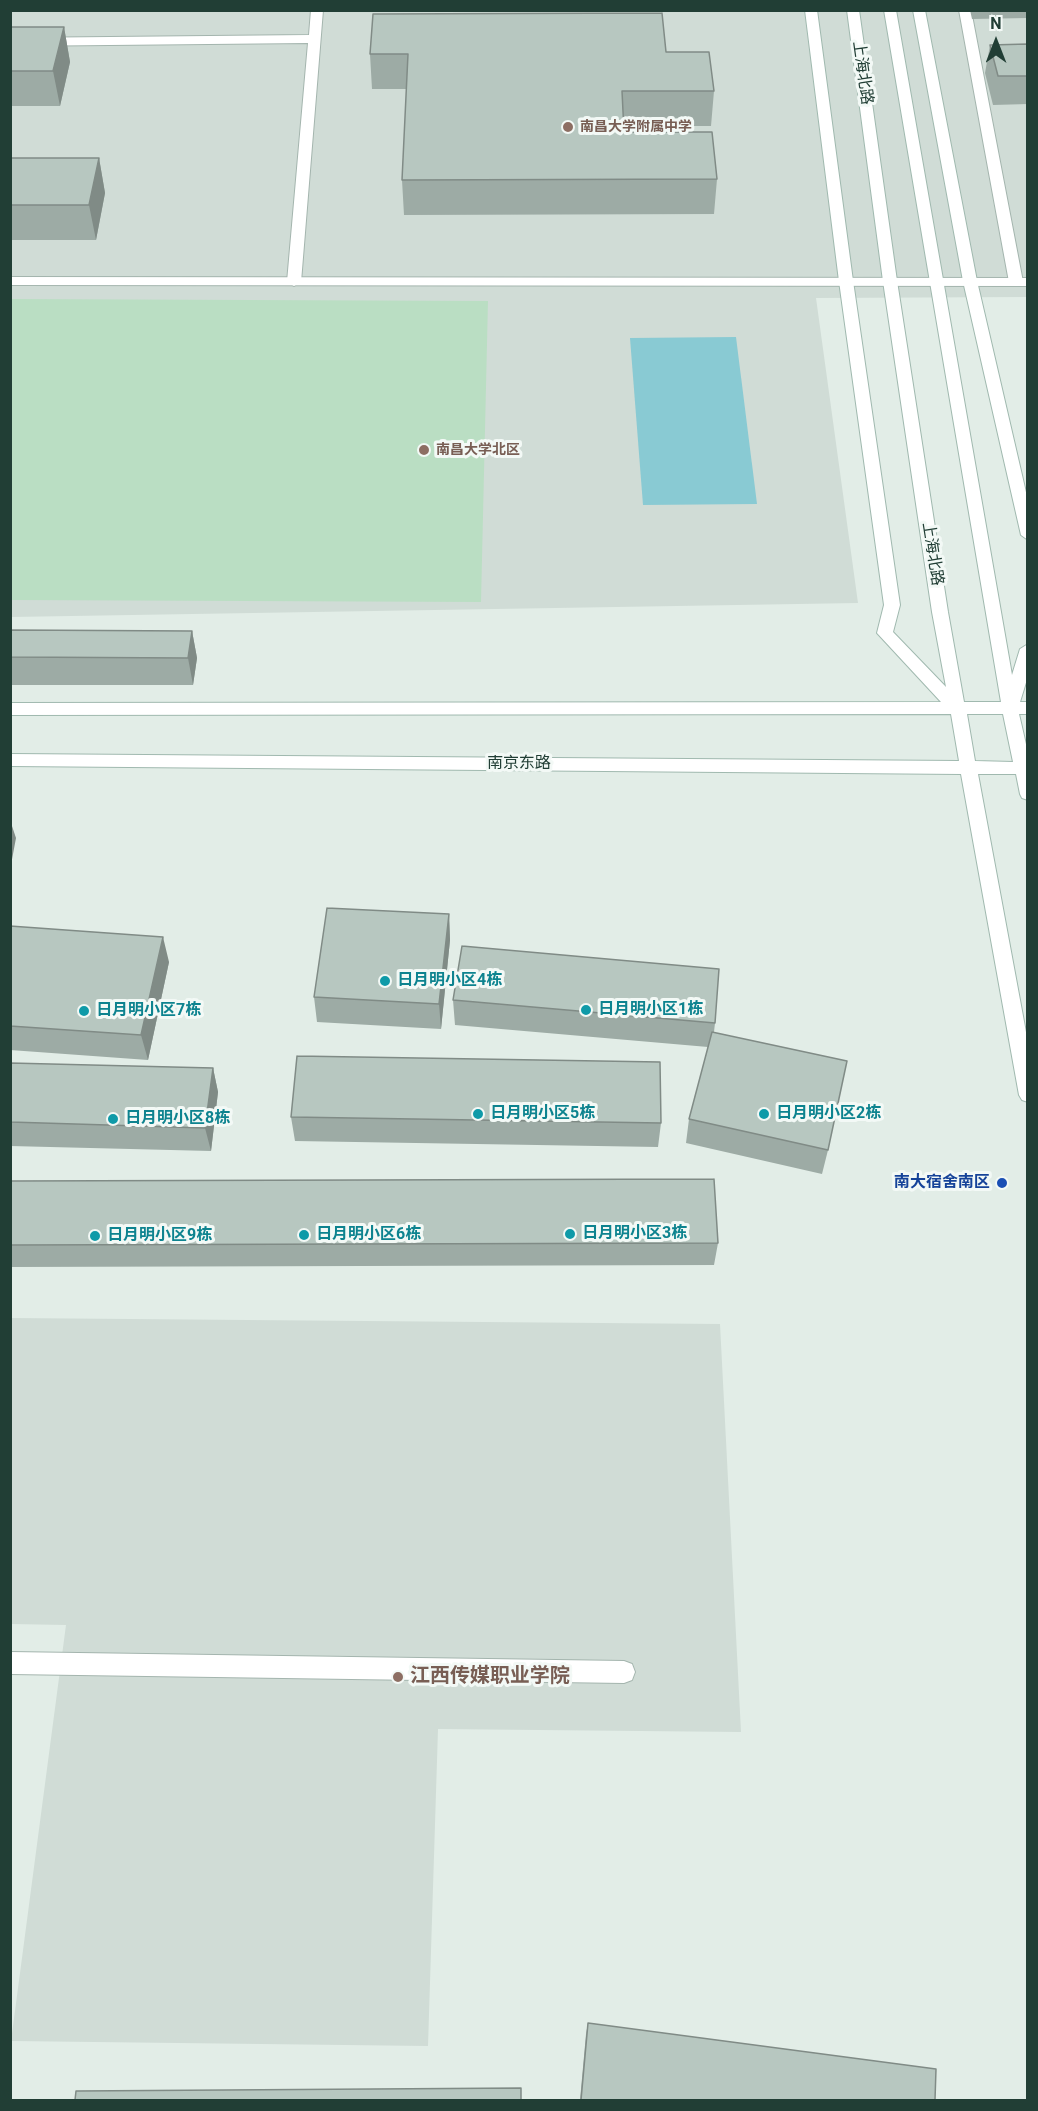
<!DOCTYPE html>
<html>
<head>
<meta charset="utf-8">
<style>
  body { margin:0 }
  #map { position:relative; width:1038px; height:2111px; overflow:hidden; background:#e2ede7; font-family:Roboto,sans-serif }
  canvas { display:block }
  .frame { position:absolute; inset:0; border:12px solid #213e35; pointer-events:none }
  .north { position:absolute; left:966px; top:12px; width:60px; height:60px; -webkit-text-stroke:4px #f3f9f6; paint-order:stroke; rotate:0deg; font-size:16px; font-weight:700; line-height:24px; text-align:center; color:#213e35 }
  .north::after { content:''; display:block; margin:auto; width:21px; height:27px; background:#213e35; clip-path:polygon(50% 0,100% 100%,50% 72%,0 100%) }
</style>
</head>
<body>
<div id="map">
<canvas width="1038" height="2111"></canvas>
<div class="frame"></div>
<div class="north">N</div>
</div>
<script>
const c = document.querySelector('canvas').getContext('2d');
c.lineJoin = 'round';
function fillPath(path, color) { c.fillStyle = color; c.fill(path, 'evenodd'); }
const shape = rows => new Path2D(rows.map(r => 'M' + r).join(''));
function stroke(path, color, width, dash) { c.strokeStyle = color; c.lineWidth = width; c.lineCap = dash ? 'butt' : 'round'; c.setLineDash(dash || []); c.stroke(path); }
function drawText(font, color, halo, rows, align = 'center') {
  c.font = font + ' Roboto,"Noto Sans SC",sans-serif'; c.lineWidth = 6; c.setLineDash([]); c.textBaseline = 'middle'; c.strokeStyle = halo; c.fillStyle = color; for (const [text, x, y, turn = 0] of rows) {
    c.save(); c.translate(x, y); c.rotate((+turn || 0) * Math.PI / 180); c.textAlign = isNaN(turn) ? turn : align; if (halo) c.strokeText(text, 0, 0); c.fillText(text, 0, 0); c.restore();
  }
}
const built = shape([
  [10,11,1027,11,1027,297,816,298,858,603,11,617],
  [11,1318,720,1324,741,1732,438,1729,428,2046,11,2041,66,1625,11,1624]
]);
const green = shape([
  [11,299,488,301,481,602,11,600]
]);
const water = shape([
  [736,337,757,504,643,505,630,338]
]);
const lane = shape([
  [311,10,323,10,301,282,294,286,287,282,308,43,10,46,10,38,309,35,311,10],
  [959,10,971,10,1023,282,1016,286,1009,282,959,10],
  [10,1652,624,1661,632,1664,635,1672,632,1680,624,1683,10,1674,10,1652]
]);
const street = shape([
  [10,277,1028,278,1028,286,10,285,10,277]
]);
const secondary = shape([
  [805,10,817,10,853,281,900,605,893,632,946,687,932,612,883,281,847,10,859,10,897,281,948,612,964,702,1001,702,884,10,896,10,1012,675,1020,649,1028,644,1028,676,1020,702,1028,702,1028,714,1019,714,1028,753,1028,800,1022,798,1020,794,1016,774,978,774,1028,1043,1028,1102,1022,1100,1019,1095,961,774,10,766,10,754,959,761,951,714,10,715,10,703,941,702,877,633,884,605,839,281,805,10],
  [967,714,1003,714,1013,762,975,761,967,714],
  [913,10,925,10,977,281,1028,501,1028,540,1021,535,963,281,913,10]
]);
const wall = shape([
  [970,10,1028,10,1028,18,972,19],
  [10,27,64,27,70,62,60,106,10,106],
  [1028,44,1028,104,993,105,985,73,990,45],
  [666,52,714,91,711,126,624,126,624,132,717,179,714,214,404,215,402,180,407,89,372,89,370,54],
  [10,158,99,158,105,193,96,240,10,240],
  [10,630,192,631,197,658,193,685,10,685],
  [449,914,450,940,441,1029,317,1022,314,997],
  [10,926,169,962,148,1060,10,1050],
  [453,1000,715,1023,714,1032,828,1150,822,1174,686,1143,689,1119,708,1047,455,1025],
  [10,1063,213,1068,218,1092,211,1151,10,1146],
  [291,1117,661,1123,658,1147,295,1141],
  [10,1181,718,1243,714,1265,10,1267],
  [588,2023,935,2100,580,2100,586,2034]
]);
const shadedWall = shape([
  [64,27,70,62,60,106,53,71],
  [99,158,105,193,96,240,89,205],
  [192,631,197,658,193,685,188,658],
  [10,820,16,838,10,870],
  [449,914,450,940,441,1029,439,1004],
  [163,937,169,962,148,1060,141,1035],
  [213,1068,218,1092,211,1151,205,1128]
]);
const building = shape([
  [662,13,666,52,709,52,714,91,622,91,624,132,712,132,717,179,402,180,408,54,370,54,373,14,662,13],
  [10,27,64,27,53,71,10,71,10,27],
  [1028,44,1028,76,998,76,990,45,1028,44],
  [10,158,99,158,89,205,10,205,10,158],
  [10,630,192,631,188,658,10,657,10,630],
  [327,908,449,914,439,1004,314,997,327,908],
  [10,926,163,937,141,1035,10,1026,10,926],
  [462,946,719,969,715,1023,453,1000,462,946],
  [712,1032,847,1061,828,1150,689,1119,712,1032],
  [297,1056,660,1062,661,1123,291,1117,297,1056],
  [10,1063,213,1068,205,1128,10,1122,10,1063],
  [714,1179,718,1243,10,1245,10,1181,714,1179],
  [588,2023,936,2069,935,2100,581,2100,588,2023],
  [521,2088,521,2100,75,2100,76,2091,521,2088]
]);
const markers = [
  [568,127,6,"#8d6e63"],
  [424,450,6,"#8d6e63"],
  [385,981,6,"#0f9aa8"],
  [586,1010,6,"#0f9aa8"],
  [84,1011,6,"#0f9aa8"],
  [478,1114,6,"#0f9aa8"],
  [764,1114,6,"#0f9aa8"],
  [113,1119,6,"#0f9aa8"],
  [1002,1183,6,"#1a4fb4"],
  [570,1234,6,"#0f9aa8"],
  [304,1235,6,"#0f9aa8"],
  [95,1236,6,"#0f9aa8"],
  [398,1677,6,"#8d6e63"]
];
const farEducationnames = [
  ["南昌大学附属中学",580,127],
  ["南昌大学北区",436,450]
];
const streetNames = [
  ["上海北路",862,73,82],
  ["上海北路",932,554,81],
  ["南京东路",519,764]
];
const cultureNames = [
  ["日月明小区4栋",397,981],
  ["日月明小区1栋",598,1010],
  ["日月明小区7栋",96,1011],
  ["日月明小区5栋",490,1114],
  ["日月明小区2栋",776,1114],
  ["日月明小区8栋",125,1119],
  ["日月明小区3栋",582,1234],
  ["日月明小区6栋",316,1235],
  ["日月明小区9栋",107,1236]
];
const transitNames = [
  ["南大宿舍南区",990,1183]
];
const nearEducationnames = [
  ["江西传媒职业学院",410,1677]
];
fillPath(built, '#d0dcd6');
fillPath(green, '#badec3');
fillPath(water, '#89cad3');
stroke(lane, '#a4b5ae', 2);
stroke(street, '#a4b5ae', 2);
stroke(secondary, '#a0b9af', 2);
fillPath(lane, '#fff');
fillPath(street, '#fff');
fillPath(secondary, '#fff');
fillPath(wall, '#9daba5');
fillPath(shadedWall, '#808b86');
fillPath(building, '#b7c7c0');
stroke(building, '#808b86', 1.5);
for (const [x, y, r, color] of markers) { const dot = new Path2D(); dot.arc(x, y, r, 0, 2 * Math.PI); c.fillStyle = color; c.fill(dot); stroke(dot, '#f3f9f6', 2); }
drawText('bold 14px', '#785e54', '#f3f9f6', farEducationnames, 'left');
drawText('16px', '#213e35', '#f3f9f6', streetNames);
drawText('bold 16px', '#0d838f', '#f3f9f6', cultureNames, 'left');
drawText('bold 16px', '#164399', '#f3f9f6', transitNames, 'right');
drawText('bold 20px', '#785e54', '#f3f9f6', nearEducationnames, 'left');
</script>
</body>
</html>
